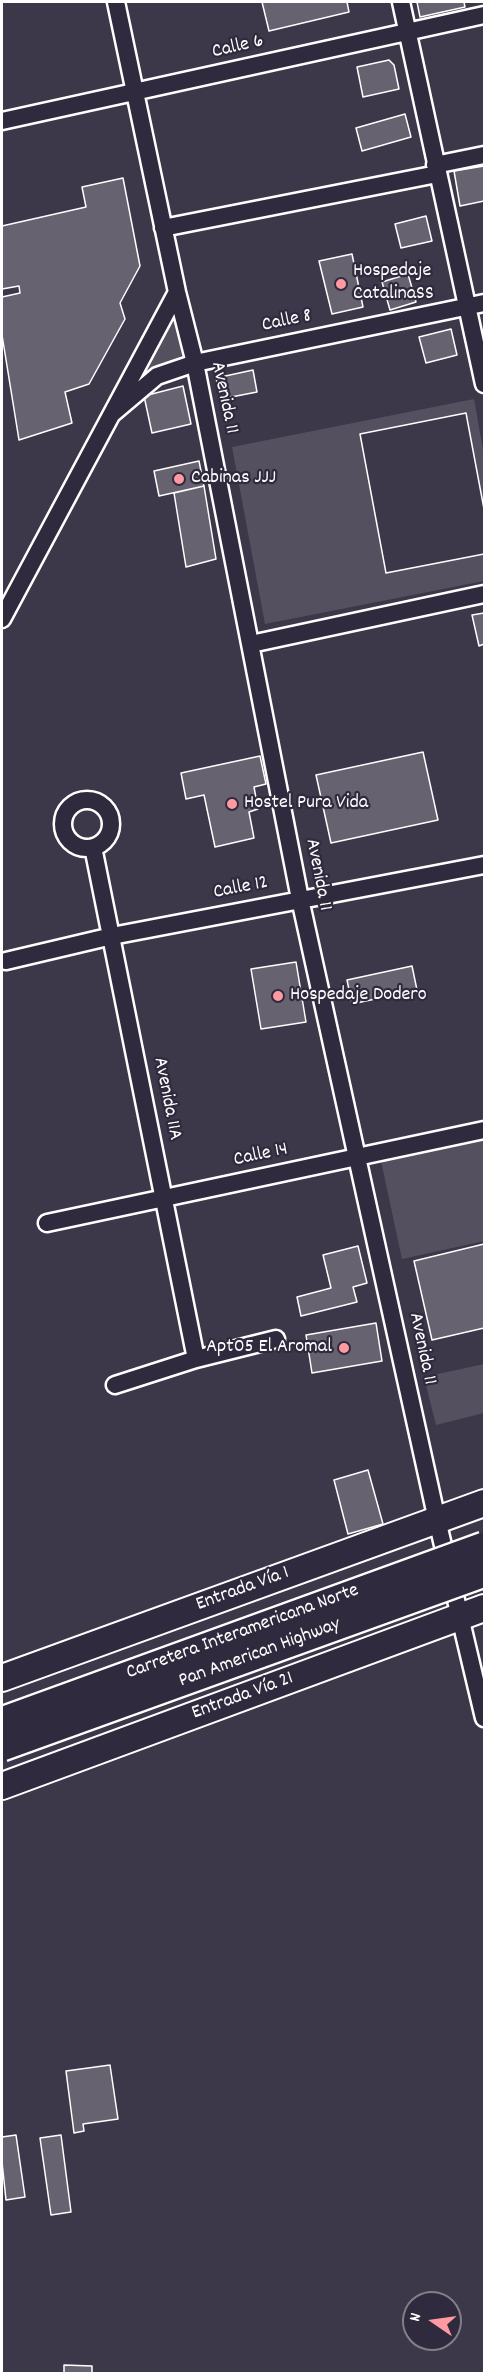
<!DOCTYPE html>
<html>
<head>
<meta charset="utf-8">
<style>
  body { margin:0 }
  #map { position:relative; width:486px; height:2375px; overflow:hidden; background:#3c3749; font-family:Dekko,sans-serif }
  canvas { display:block }
  .frame { position:absolute; inset:0; border:3px solid #fff; pointer-events:none }
  .north { position:absolute; left:402px; top:2291px; width:60px; height:60px; box-sizing:border-box; background:#2f2a3d; border:2px solid #827f8b; border-radius:50%; rotate:283deg; font-size:16px; font-weight:700; line-height:24px; text-align:center; color:#fff }
  .north::after { content:''; display:block; margin:auto; width:21px; height:27px; background:#ff9aa2; clip-path:polygon(50% 0,100% 100%,50% 72%,0 100%) }
</style>
</head>
<body>
<div id="map">
<canvas width="486" height="2375"></canvas>
<div class="frame"></div>
<div class="north">N</div>
</div>
<script>
const c = document.querySelector('canvas').getContext('2d');
c.lineJoin = 'round';
function fillPath(path, color) { c.fillStyle = color; c.fill(path, 'evenodd'); }
const shape = rows => new Path2D(rows.map(r => 'M' + r).join(''));
function stroke(path, color, width, dash) { c.strokeStyle = color; c.lineWidth = width; c.lineCap = dash ? 'butt' : 'round'; c.setLineDash(dash || []); c.stroke(path); }
function drawText(font, color, halo, rows, align = 'center') {
  c.font = font + ' Dekko,sans-serif'; c.lineWidth = 4.5; c.setLineDash([]); c.textBaseline = 'middle'; c.strokeStyle = halo; c.fillStyle = color; for (const [text, x, y, turn = 0] of rows) {
    c.save(); c.translate(x, y); c.rotate((+turn || 0) * Math.PI / 180); c.textAlign = isNaN(turn) ? turn : align; if (halo) c.strokeText(text, 0, 0); c.fillText(text, 0, 0); c.restore();
  }
}
const green = shape([
  [173,314,184,354,134,386],
  [474,399,484,455,484,509,466,413,360,434,386,572,484,554,484,581,265,624,232,447],
  [484,1139,484,1241,402,1259,381,1161],
  [484,1364,484,1413,436,1425,424,1377]
]);
const building = shape([
  [262,2,347,2,349,12,269,31,262,2],
  [417,2,464,2,465,7,420,17,417,2],
  [389,60,394,65,399,89,363,97,357,67,389,60],
  [405,114,411,137,362,151,356,128,405,114],
  [484,166,484,201,460,206,454,171,484,166],
  [123,178,140,266,120,303,125,319,89,384,65,392,72,423,19,440,2,335,2,297,20,293,19,286,2,289,2,226,86,207,82,187,123,178],
  [426,216,432,241,401,248,395,224,426,216],
  [352,254,363,307,332,314,319,261,352,254],
  [408,274,416,302,390,310,382,282,408,274],
  [451,329,457,355,426,363,419,337,451,329],
  [253,370,257,392,221,399,216,378,253,370],
  [183,386,191,424,152,433,144,396,183,386],
  [466,413,484,509,484,554,386,573,360,434,466,413],
  [466,413,484,509,484,554,386,573,360,434,466,413],
  [199,461,204,486,159,496,154,471,199,461],
  [204,486,216,559,186,567,174,493,204,486],
  [484,613,484,644,479,646,472,615,484,613],
  [423,752,438,820,331,843,316,775,423,752],
  [260,756,266,784,254,787,258,809,249,812,254,838,215,847,204,795,186,799,181,773,260,756],
  [296,962,306,1022,261,1029,251,969,296,962],
  [412,966,417,990,352,1004,347,980,412,966],
  [484,1244,484,1328,432,1340,414,1261,484,1244],
  [358,1246,367,1283,353,1287,357,1302,301,1316,297,1297,331,1288,323,1255,358,1246],
  [376,1323,382,1361,312,1373,306,1335,376,1323],
  [368,1470,383,1524,348,1534,334,1480,368,1470],
  [110,2065,118,2119,83,2124,84,2131,74,2133,66,2071,110,2065],
  [16,2135,25,2197,6,2200,2,2162,2,2137,16,2135],
  [61,2135,71,2212,51,2215,40,2138,61,2135],
  [64,2365,92,2366,92,2374,64,2374,64,2365]
]);
const minor = shape([
  [116,2,177,292,195,363,300,899,437,1520,484,1718],
  [401,2,484,384],
  [2,121,484,15],
  [435,165,484,155],
  [163,228,437,174],
  [112,414,157,376,195,363,484,303],
  [2,619,177,292],
  [251,644,484,594],
  '63 824a24 24 0 1 1 48 0a24 24 0 1 1-48 0Z',
  [93,847,196,1359],
  [6,961,112,936,484,865],
  [47,1223,484,1130],
  [115,1385,196,1359,276,1339]
]);
const primary = shape([
  [2,1678,484,1503],
  [2,1786,484,1608]
]);
const trunkBridge = shape([
  [2,1721,484,1546],
  [2,1747,484,1573]
]);
const markers = [
  [341,284,6,"#ff9aa2"],
  [179,479,6,"#ff9aa2"],
  [232,804,6,"#ff9aa2"],
  [278,996,6,"#ff9aa2"],
  [344,1348,6,"#ff9aa2"]
];
const streetNames = [
  ["Calle 6",238,48,-13],
  ["Calle 8",287,322,-12],
  ["Avenida 11",223,398,78],
  ["Avenida 11",317,875,79],
  ["Calle 12",241,889,-11],
  ["Avenida 11A",166,1099,79],
  ["Calle 14",261,1156,-12],
  ["Avenida 11",421,1349,78],
  ["Entrada Vía 1",243,1590,-20],
  ["Carretera Interamericana Norte",243,1633,-20],
  ["Pan American Highway",260,1654,-20],
  ["Entrada Vía 21",243,1697,-20]
];
const poiNames = [
  ["Hospedaje",353,272],
  ["CatalinaSS",353,295],
  ["Cabinas JJJ",191,479],
  ["Hostel Pura Vida",244,804],
  ["Hospedaje Dodero",290,996],
  ["Apt05 El Aromal",332,1348,"right"]
];
fillPath(green, '#555060');
fillPath(building, '#666270');
stroke(building, '#fff', 1.5);
stroke(minor, '#fff', 21);
stroke(primary, '#fff', 30);
stroke(minor, '#2f2a3d', 16);
stroke(primary, '#2f2a3d', 26);
stroke(trunkBridge, '#fff', 32, []);
stroke(trunkBridge, '#2f2a3d', 27);
for (const [x, y, r, color] of markers) { const dot = new Path2D(); dot.arc(x, y, r, 0, 2 * Math.PI); c.fillStyle = color; c.fill(dot); stroke(dot, '#2f2a3d', 2); }
drawText('20px', '#fff', '#2f2a3d', streetNames);
drawText('20px', '#fff', '#2f2a3d', poiNames, 'left');
</script>
</body>
</html>
